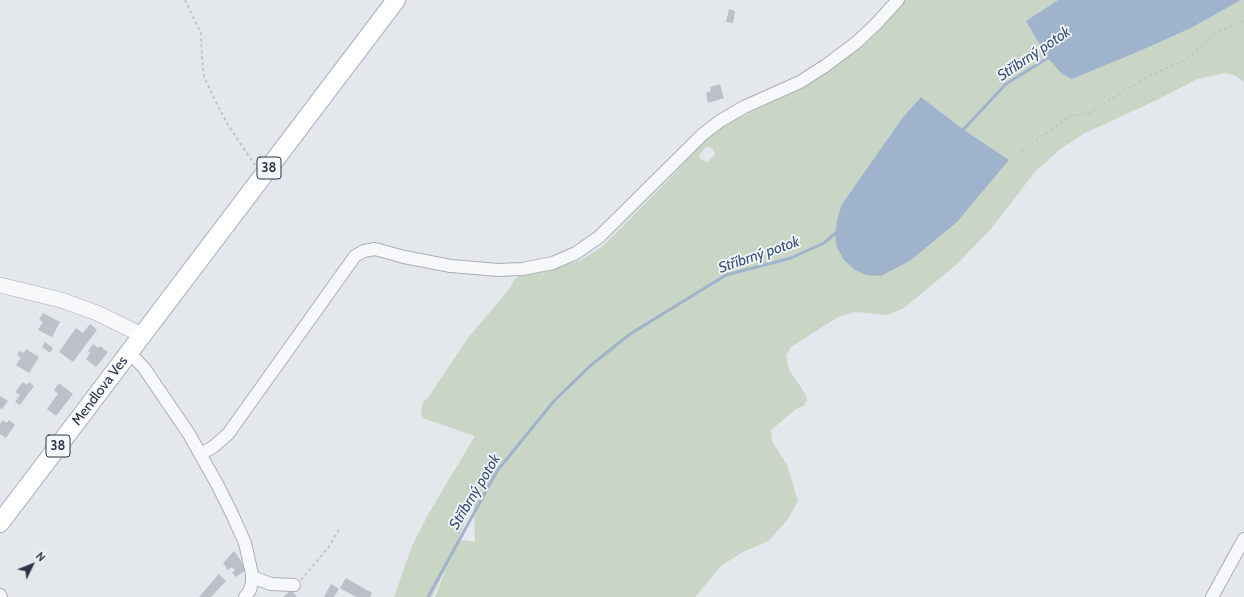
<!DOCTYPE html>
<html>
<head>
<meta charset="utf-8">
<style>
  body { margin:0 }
  #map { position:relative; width:1244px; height:597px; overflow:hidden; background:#e4e7ec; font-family:Cabin,sans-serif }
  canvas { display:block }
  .north { position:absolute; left:12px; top:545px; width:40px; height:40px; -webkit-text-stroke:3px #f4f6f9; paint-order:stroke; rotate:47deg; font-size:11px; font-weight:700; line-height:16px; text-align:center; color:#2b3445 }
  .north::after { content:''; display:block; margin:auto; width:14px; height:18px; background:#2b3445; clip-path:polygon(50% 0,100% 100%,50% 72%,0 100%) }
</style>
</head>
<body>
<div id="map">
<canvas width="1244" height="597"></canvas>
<div class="north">N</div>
</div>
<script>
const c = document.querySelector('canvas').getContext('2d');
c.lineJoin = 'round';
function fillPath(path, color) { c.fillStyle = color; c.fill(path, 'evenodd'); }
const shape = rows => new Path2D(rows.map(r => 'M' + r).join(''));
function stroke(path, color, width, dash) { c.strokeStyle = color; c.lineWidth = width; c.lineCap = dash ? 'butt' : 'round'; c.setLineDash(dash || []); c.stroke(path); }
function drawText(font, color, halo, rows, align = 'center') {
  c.font = font + ' Cabin,sans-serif'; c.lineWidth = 3.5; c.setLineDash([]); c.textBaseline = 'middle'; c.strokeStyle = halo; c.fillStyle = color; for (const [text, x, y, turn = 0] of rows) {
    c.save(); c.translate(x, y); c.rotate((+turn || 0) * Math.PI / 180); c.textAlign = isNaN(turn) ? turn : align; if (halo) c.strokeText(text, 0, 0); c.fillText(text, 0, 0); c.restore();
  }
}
const green = shape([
  [906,0,1058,0,1027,21,1041,47,1072,79,1140,51,1191,28,1241,0,1244,0,1244,82,1234,75,1226,73,1197,79,1159,99,1083,134,1059,150,1034,173,991,229,956,265,904,308,888,315,856,312,838,317,791,347,786,355,787,362,790,371,806,395,807,401,803,406,796,409,771,430,772,441,787,465,798,501,788,519,774,535,768,541,741,553,721,566,695,597,435,597,446,568,432,597,394,597,412,546,430,511,475,436,425,419,421,415,423,402,429,396,468,338,510,288,514,280,520,275,549,270,581,260,603,246,673,175,698,147,716,131,731,122,809,84,868,42],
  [921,97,964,130,956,223,910,261,881,276,842,204,903,117],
  [706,147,712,148,715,154,708,162,705,162,699,157,699,155],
  [474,499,475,542,462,540,456,545]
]);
const water = shape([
  [1058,0,1241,0,1191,28,1140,51,1072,79,1062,74,1047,57,1026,21],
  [921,97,964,130,1009,160,956,223,910,261,881,276,866,275,855,270,844,260,837,248,835,235,837,220,842,204,903,117]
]);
const stream = shape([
  [961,132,1006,84,1051,56],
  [428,597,497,471,554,401,590,366,630,334,726,275,791,258,824,243,838,231]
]);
const building = shape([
  [729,9,735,11,733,23,726,22],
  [720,84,724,98,708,103,706,93,711,91,710,87],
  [43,313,60,322,52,337,38,330,43,322,39,320],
  [90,324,97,330,73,362,59,352,76,328,83,333],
  [45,342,53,348,50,353,42,347],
  [93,344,98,348,100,346,108,352,96,367,86,359,90,353,88,351],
  [26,349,39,357,29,373,16,365,21,358,17,355,19,351,24,353],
  [23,382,27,385,29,382,34,386,20,405,15,402,20,395,15,392],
  [59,383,73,394,56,416,47,409,58,394,54,390],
  [0,396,8,401,2,409,0,408],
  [3,420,7,423,9,420,15,425,6,438,0,434,0,424],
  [234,551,247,569,236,577,232,573,235,570,232,567,228,570,223,563],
  [219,574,226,581,211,597,199,597],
  [346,578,372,593,370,597,356,597,340,588],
  [331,584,339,589,334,597,324,597],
  [291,590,297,597,283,597]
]);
const path = shape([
  [185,0,201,33,202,58,204,77,216,102,228,125,255,165],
  [1021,151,1070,116,1087,114,1152,74,1187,60,1216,32,1244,21],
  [301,580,328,548,340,528]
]);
const minor = shape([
  [129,352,144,368,189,434,217,484,232,514,245,543,252,574,252,582,250,590,245,597],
  [201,454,213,447,228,434,355,256,364,251,375,249,404,257,451,266,498,270,522,269,553,263,576,253,599,237,703,134,720,121,744,107,800,82,825,66,857,42,876,24,898,0],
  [252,577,271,584,294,585],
  [0,595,1,597],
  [1212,597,1244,539]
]);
const tertiary = shape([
  [0,285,61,300,97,313,142,335]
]);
const primary = shape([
  [0,523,396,0]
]);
const shields = [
  [269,168,24],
  [58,446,24]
];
const shieldNames = [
  ["38",269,168],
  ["38",58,446]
];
const streetNames = [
  ["Mendlova Ves",100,391,-53]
];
const waterNames = [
  ["Stříbrný potok",1034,54,-34],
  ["Stříbrný potok",759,255,-19],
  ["Stříbrný potok",475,492,-59]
];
fillPath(green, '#c9d6c5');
fillPath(water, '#9fb4cc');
stroke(stream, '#9fb4cc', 3);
fillPath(building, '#bbc0ca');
stroke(minor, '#a9aeb7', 14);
stroke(tertiary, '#a9aeb7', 16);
stroke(primary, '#a3abb8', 20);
stroke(path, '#c2c5cb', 2, [3, 3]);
stroke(minor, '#f7f8fa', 12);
stroke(tertiary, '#f7f8fa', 15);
stroke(primary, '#fff', 18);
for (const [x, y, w] of shields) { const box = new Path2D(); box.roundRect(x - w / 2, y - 11, w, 22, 3); c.fillStyle = '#f4f6f9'; c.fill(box); stroke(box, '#2b3445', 1); }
drawText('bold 13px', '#2b3445', null, shieldNames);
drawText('14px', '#2b3445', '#f4f6f9', streetNames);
drawText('italic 15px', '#34527a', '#f4f6f9', waterNames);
</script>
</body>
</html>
